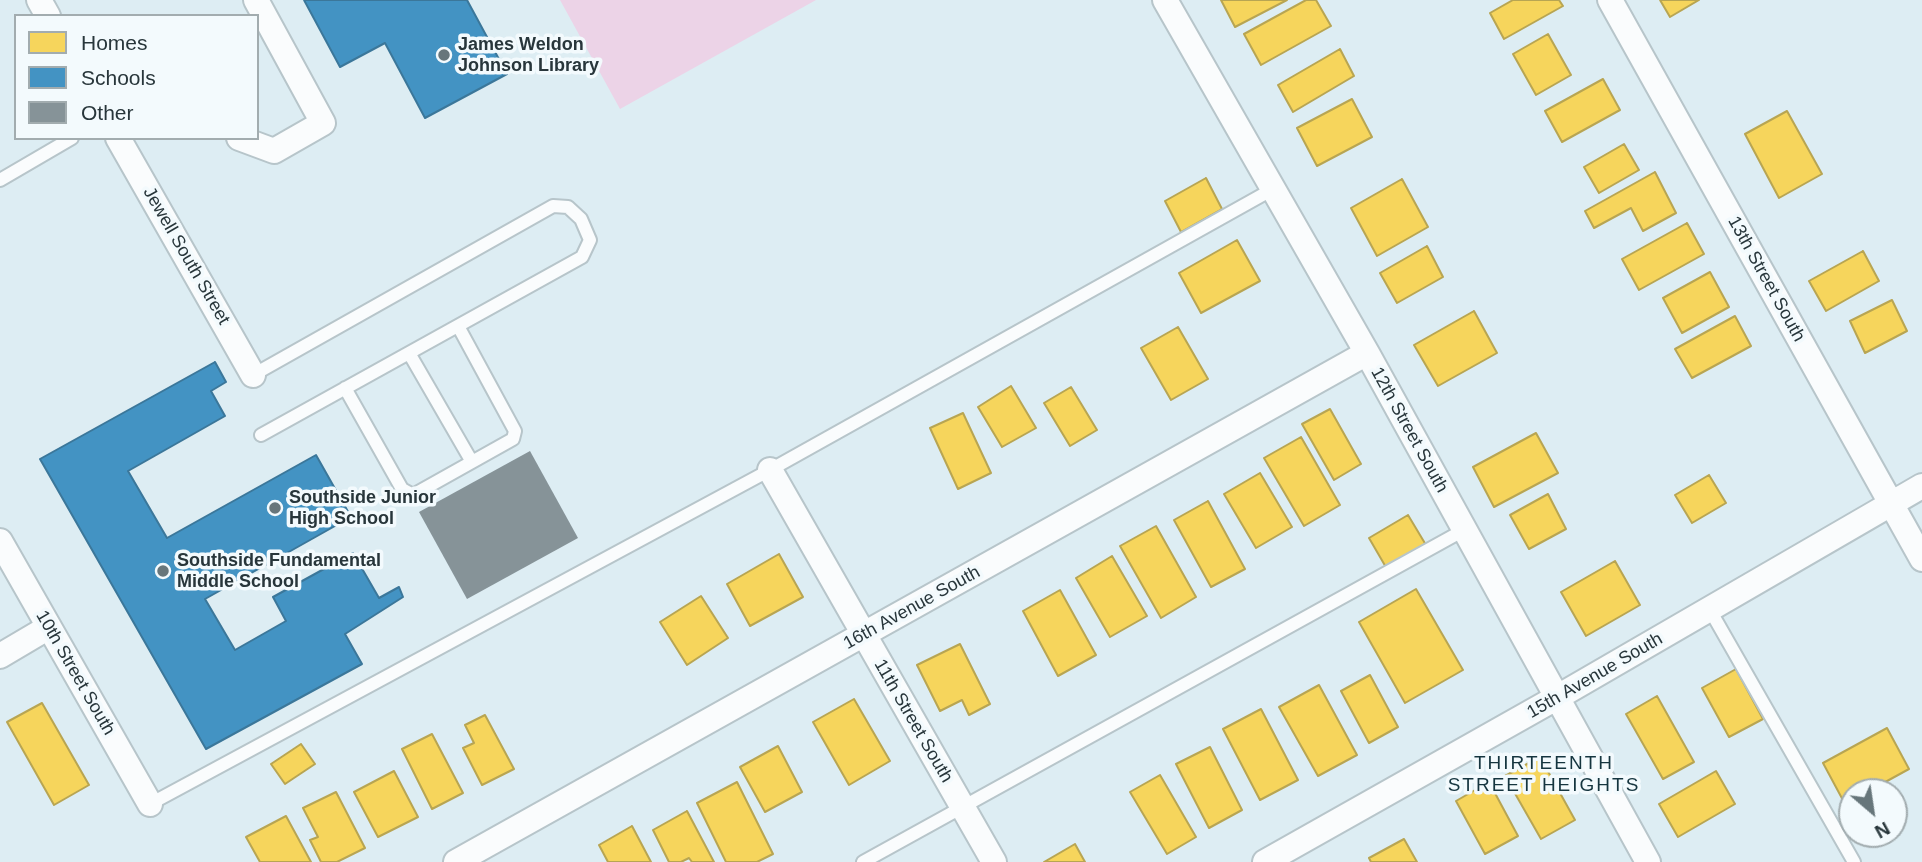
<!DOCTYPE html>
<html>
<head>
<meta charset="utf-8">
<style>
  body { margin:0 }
  #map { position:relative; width:1922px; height:862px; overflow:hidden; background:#ddedf3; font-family:Arial,sans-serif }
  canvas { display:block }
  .legend { position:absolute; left:14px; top:14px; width:245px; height:126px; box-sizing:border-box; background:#f3fafd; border:2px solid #a2acaf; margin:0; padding:9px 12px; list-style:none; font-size:21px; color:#28363b }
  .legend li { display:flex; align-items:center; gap:14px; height:35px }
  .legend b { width:35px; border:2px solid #a2acaf }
  .north { position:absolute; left:1838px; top:778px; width:70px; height:70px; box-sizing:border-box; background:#f3fafd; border:2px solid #a2acaf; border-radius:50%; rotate:151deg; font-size:19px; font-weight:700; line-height:28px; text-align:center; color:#28363b }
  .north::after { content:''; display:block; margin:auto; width:24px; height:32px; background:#67767b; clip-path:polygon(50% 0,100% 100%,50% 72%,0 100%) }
</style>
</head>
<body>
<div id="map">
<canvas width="1922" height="862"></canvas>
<ul class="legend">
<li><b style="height:19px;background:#f6d55c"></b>Homes</li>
<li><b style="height:19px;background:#4393c3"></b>Schools</li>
<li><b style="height:19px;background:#869398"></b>Other</li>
</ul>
<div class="north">N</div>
</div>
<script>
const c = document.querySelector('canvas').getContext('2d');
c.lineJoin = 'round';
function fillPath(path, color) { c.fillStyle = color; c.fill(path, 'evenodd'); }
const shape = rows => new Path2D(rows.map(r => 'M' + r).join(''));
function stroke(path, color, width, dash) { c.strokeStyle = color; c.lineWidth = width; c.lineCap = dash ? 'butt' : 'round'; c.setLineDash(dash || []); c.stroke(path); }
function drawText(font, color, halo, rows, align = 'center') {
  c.font = font + ' Arial,sans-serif'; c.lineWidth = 7; c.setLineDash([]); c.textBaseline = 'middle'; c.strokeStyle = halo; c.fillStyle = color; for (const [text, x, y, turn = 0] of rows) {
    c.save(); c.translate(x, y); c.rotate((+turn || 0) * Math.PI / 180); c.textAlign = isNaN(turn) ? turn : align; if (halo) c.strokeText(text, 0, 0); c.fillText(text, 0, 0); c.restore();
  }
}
const green = shape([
  [560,0,816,0,620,109]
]);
const homes = shape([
  [1221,0,1287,0,1235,27,1221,0],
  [1306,0,1316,0,1331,26,1261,65,1244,34,1306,0],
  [1513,0,1559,0,1563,6,1504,39,1490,13,1513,0],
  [1660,0,1699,0,1670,17,1660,0],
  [1548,34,1571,75,1536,95,1513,54,1548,34],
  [1340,49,1354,76,1293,112,1278,85,1340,49],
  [1603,79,1620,110,1562,142,1545,111,1603,79],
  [1352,99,1372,137,1317,166,1297,128,1352,99],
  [1787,111,1822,174,1779,198,1745,134,1787,111],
  [1624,144,1639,170,1599,193,1584,167,1624,144],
  [1655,172,1676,213,1643,231,1631,208,1594,228,1585,211,1655,172],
  [1206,178,1222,209,1181,232,1165,201,1206,178],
  [1402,179,1428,227,1377,256,1351,208,1402,179],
  [1687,223,1704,254,1639,290,1622,259,1687,223],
  [1237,240,1260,281,1201,313,1179,273,1237,240],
  [1427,246,1443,277,1397,303,1380,273,1427,246],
  [1863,251,1879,281,1826,311,1809,281,1863,251],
  [1710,272,1729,307,1682,333,1663,298,1710,272],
  [1892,300,1907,331,1865,353,1850,321,1892,300],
  [1474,311,1497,353,1438,386,1414,345,1474,311],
  [1735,316,1751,346,1692,378,1675,349,1735,316],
  [1178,327,1208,379,1171,400,1141,348,1178,327],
  [1011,386,1036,428,1002,447,978,407,1011,386],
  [1071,387,1097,430,1070,446,1044,403,1071,387],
  [1330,409,1361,464,1334,480,1302,424,1330,409],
  [963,413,991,473,958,489,930,428,963,413],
  [1536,433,1558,473,1494,507,1473,467,1536,433],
  [1301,437,1340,505,1304,526,1264,458,1301,437],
  [1260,473,1292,527,1256,548,1224,494,1260,473],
  [1709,475,1726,503,1692,523,1675,495,1709,475],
  [1548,494,1566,529,1529,549,1510,515,1548,494],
  [1208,501,1245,569,1211,587,1174,520,1208,501],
  [1408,515,1426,545,1387,569,1369,538,1408,515],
  [1156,526,1196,597,1161,618,1120,546,1156,526],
  [779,554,803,597,750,626,727,584,779,554],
  [1112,556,1147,616,1110,637,1076,578,1112,556],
  [1615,561,1640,605,1586,636,1561,592,1615,561],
  [1416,589,1463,670,1405,703,1359,622,1416,589],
  [1060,590,1096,655,1058,676,1023,611,1060,590],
  [701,596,728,638,687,665,660,622,701,596],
  [960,644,990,704,969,715,962,700,940,711,917,665,960,644],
  [1736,669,1763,719,1729,737,1702,688,1736,669],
  [1370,675,1398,727,1369,743,1341,691,1370,675],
  [1319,685,1357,755,1318,776,1279,707,1319,685],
  [1657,696,1694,762,1663,779,1626,714,1657,696],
  [854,699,890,761,849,785,813,722,854,699],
  [42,703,89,785,54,805,7,722,42,703],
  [1261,709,1298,780,1260,800,1223,729,1261,709],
  [485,715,514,769,482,785,463,748,474,743,465,725,485,715],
  [1887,728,1909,769,1867,792,1852,792,1852,800,1845,804,1823,763,1887,728],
  [432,734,463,793,432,809,402,749,432,734],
  [301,744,315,764,285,784,271,764,301,744],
  [778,746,802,792,765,812,740,767,778,746],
  [1210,747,1242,810,1209,828,1176,764,1210,747],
  [1540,757,1575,820,1541,839,1505,776,1540,757],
  [394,771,418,817,378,837,354,792,394,771],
  [1716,771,1735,804,1678,837,1659,804,1716,771],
  [1160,775,1196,837,1167,854,1130,792,1160,775],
  [737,782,773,854,757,862,726,862,697,803,737,782],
  [1489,782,1518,836,1485,854,1456,801,1489,782],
  [336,792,365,848,337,862,321,862,310,840,318,837,303,808,336,792],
  [687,811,714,862,692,862,689,858,681,862,669,862,653,830,687,811],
  [286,816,311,862,260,862,246,837,286,816],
  [632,826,651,862,608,862,599,845,632,826],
  [1404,839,1417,862,1371,862,1369,858,1404,839],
  [1075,844,1085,862,1044,862,1075,844]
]);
const schools = shape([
  [304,0,467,0,507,74,425,118,385,43,340,67,304,0],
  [215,362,226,382,211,391,225,416,128,471,167,538,316,455,351,517,205,599,235,650,286,621,273,597,353,553,379,598,399,587,403,597,345,634,362,664,206,749,40,459,215,362]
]);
const building = shape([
  [530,451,578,538,467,599,419,512]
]);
const lane = shape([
  [0,180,72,138],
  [409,353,472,462],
  [253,375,553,206,568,207,581,219,590,240,582,257,261,435],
  [345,388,402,489,413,495,513,439,515,431,458,326],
  [1710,610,1854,862],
  [150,804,770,470,1273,189],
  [863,862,1464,530]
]);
const street = shape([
  [39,0,48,16],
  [1165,0,1367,353,1648,862],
  [1610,0,1922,559],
  [118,138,253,375],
  [239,138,274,151,323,123,256,0],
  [770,470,994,862],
  [0,541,150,804],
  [0,656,49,627],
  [456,862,1367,353],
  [1265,862,1556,698,1922,486]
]);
const markers = [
  [444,55,7,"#67767b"],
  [275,508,7,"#67767b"],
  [163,571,7,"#67767b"]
];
const poiNames = [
  ["James Weldon",458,45],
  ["Johnson Library",458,66],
  ["Southside Junior",289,498],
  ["High School",289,519],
  ["Southside Fundamental",177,561],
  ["Middle School",177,582]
];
const streetNames = [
  ["Jewell South Street",186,256,60],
  ["13th Street South",1766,279,61],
  ["12th Street South",1409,430,61],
  ["16th Avenue South",912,608,-29],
  ["10th Street South",75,673,60],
  ["15th Avenue South",1595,676,-30],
  ["11th Street South",913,721,60]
];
const neighbourhoodNames = [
  ["THIRTEENTH",1544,764],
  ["STREET HEIGHTS",1544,786]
];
fillPath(green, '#ecd3e7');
fillPath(homes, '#f6d55c');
stroke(homes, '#b8a552', 2);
fillPath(schools, '#4393c3');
stroke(schools, '#3b779a', 2);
fillPath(building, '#869398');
stroke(lane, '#b7c5ca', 16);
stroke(street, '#b7c5ca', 28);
stroke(lane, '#fafcfd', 12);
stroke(street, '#fafcfd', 24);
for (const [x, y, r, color] of markers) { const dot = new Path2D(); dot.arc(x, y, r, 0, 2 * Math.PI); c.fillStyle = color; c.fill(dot); stroke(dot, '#f3fafd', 2.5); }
drawText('bold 18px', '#28363b', '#f3fafd', poiNames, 'left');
drawText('18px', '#28363b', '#f3fafd', streetNames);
c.letterSpacing = '2px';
drawText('19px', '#15353f', '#f3fafd', neighbourhoodNames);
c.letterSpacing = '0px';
</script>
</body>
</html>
